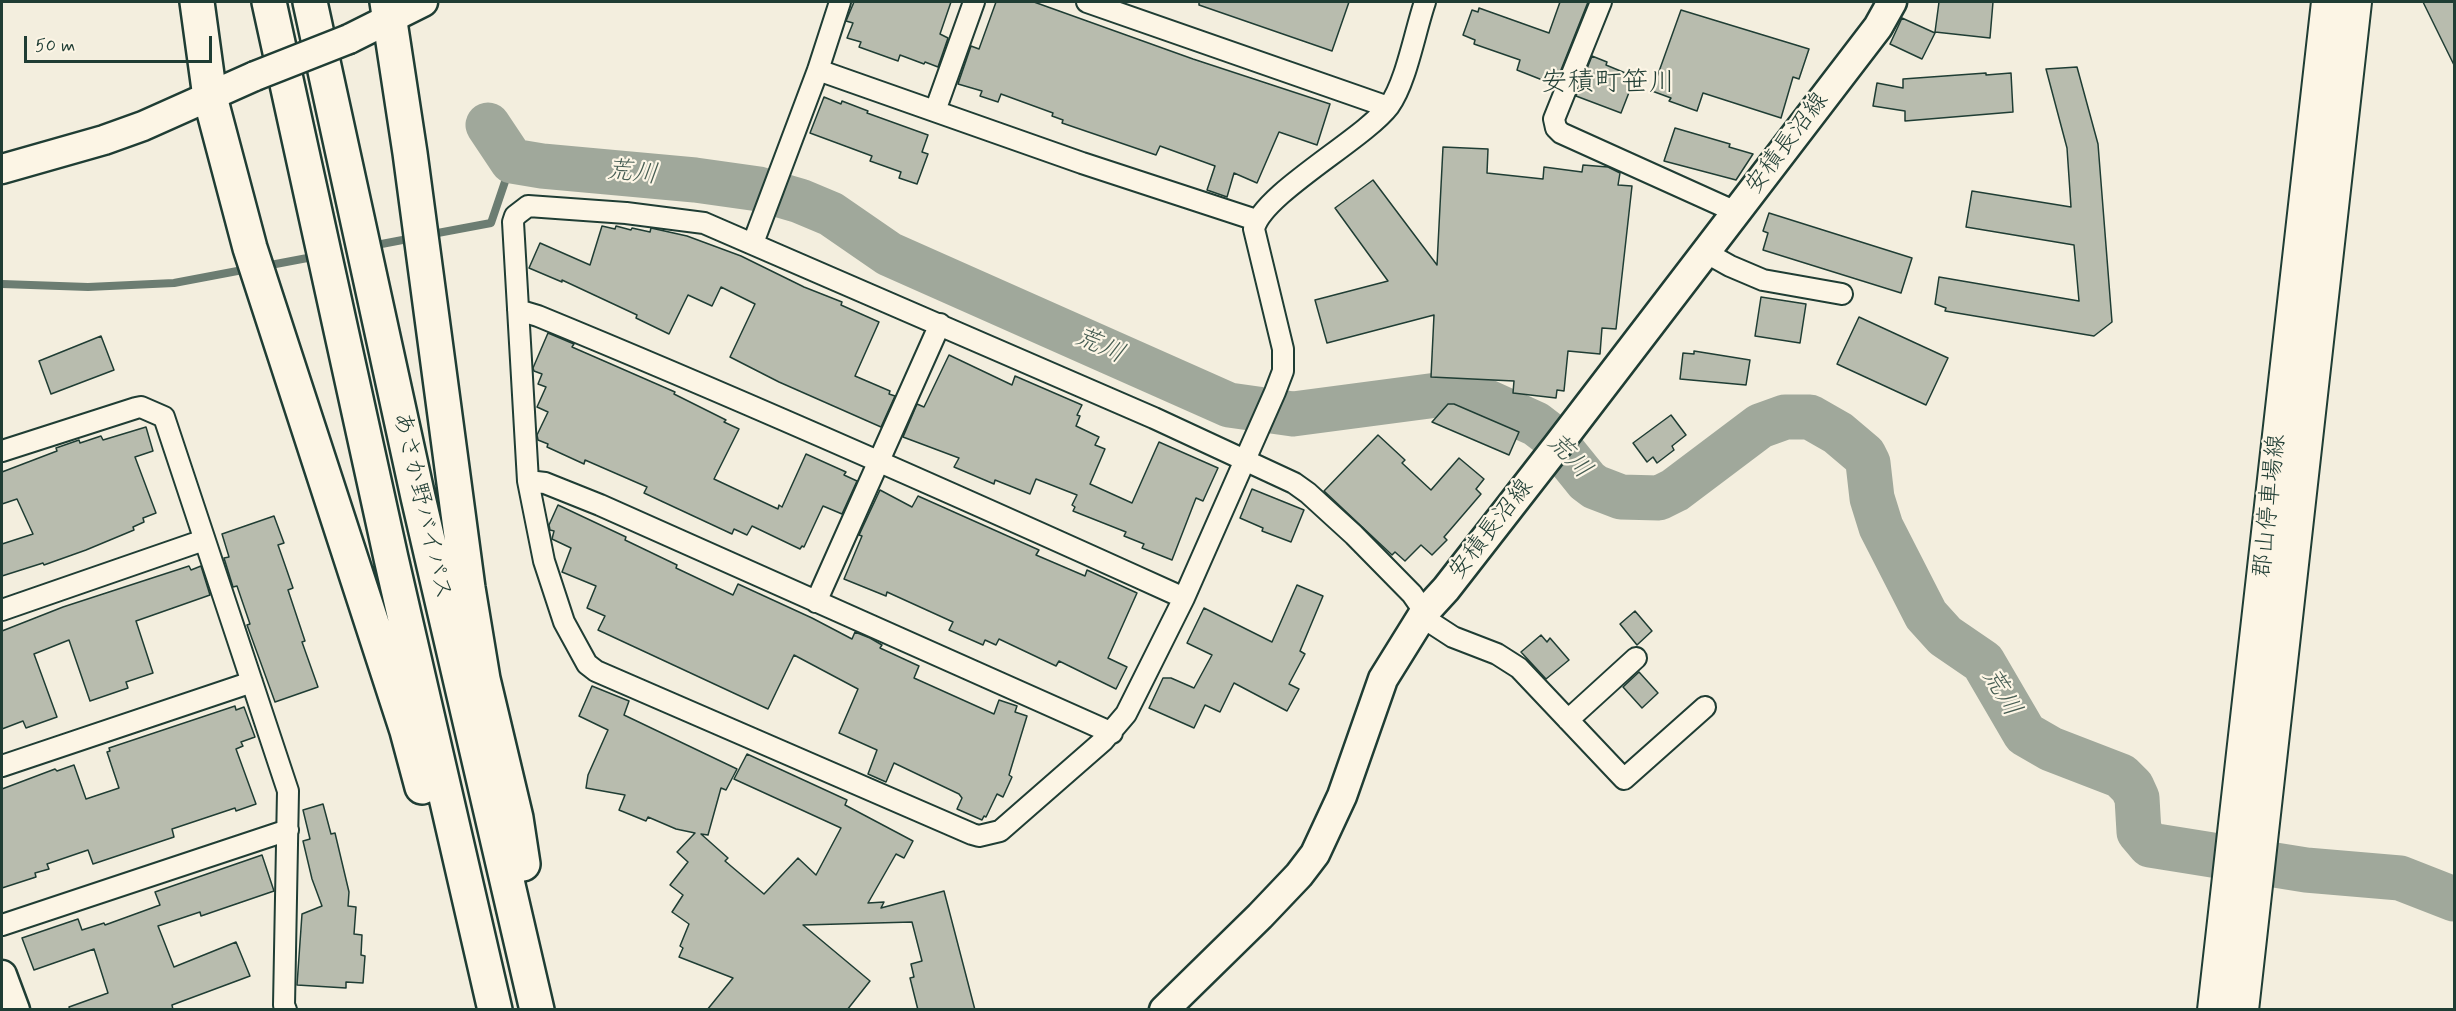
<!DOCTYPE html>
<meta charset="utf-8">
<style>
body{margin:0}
#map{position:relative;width:2456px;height:1011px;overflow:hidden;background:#f3eede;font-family:Mynerve,sans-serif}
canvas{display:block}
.frame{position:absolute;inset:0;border:3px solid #1f3d34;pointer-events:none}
.scale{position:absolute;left:24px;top:36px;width:188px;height:27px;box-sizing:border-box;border:3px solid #1f3d34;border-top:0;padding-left:8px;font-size:18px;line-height:21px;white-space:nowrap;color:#1f3d34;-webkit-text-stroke:4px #fcf5e5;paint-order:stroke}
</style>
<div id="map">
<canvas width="2456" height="1011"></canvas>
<div class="frame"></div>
<div class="scale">50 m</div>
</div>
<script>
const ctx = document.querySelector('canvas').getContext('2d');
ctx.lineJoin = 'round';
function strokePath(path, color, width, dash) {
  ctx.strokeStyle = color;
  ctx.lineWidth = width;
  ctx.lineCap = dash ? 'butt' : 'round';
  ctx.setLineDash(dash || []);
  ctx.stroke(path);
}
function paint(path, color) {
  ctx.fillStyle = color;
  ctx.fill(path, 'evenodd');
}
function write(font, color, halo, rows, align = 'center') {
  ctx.font = font + ' Mynerve,"Klee One",sans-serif';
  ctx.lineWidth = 4.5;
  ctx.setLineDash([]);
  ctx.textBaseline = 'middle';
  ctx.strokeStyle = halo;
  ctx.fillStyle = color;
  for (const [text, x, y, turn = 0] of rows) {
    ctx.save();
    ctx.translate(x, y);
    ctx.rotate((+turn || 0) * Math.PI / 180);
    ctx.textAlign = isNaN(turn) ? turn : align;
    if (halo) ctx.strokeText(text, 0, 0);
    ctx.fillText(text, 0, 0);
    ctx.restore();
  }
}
strokePath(new Path2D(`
 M427 235 491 223 512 161
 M371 246 413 238
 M265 266 318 256
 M2 284 88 287 174 283 248 269`), '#6c7d72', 8);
strokePath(new Path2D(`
 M488 125 512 161 542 166 695 180 759 189 800 201 831 214 889 254 1229 405 1293 414 1437 395 1470 394 1536 424 1549 434 1587 481 1595 487 1621 497 1659 498 1675 490 1760 426 1785 417H1810L1838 433 1864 455 1868 463 1872 498 1881 527 1926 615 1945 636 1983 662 2025 734 2051 749 2121 776 2132 787 2137 798 2139 832 2150 845 2306 870 2400 878 2454 899`), '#a0a89b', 45);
const building = new Path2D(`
 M854 2H951L940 34 948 38 938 67 925 62 924 64 900 55 898 61 859 47 861 42 847 38 853 23 846 21Z
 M996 2H1034L1193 59 1330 104 1317 145 1279 132 1257 183 1234 173 1227 197 1207 190 1215 166 1160 146 1156 155 1062 123 1063 120 1052 116 1053 113 1001 94 998 102 980 96 982 91 958 84 971 46 979 49Z
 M1199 2H1349L1332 51 1199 5Z
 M1560 2H1588L1555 85 1517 70 1520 60 1474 44 1475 40 1463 35 1472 10 1478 12 1479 8 1549 33Z
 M1939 2H1993L1990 38 1935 32Z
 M2423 2H2454V65Z
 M1681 10 1809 49 1799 79 1793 77 1781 118 1703 93 1697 111 1669 101 1671 98 1652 91Z
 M1902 18 1935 33 1922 59 1890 44Z
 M1592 56 1607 62 1606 65 1635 77 1621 113 1576 96Z
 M2077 67 2098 144 2112 322 2094 336 1945 311 1946 308 1935 304 1939 277 2079 301 2074 245 1966 227 1972 191 2071 207 2067 148 2046 69Z
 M1986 73V75L2011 73 2013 112 1905 121V111L1873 106 1877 83 1903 88V79Z
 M824 97 841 104 842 101 868 111 867 113 928 135 922 152 928 154 917 184 899 178 901 172 870 161 872 156 810 133Z
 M1675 128 1730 144 1729 147 1753 154 1736 180 1664 161Z
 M1443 147 1488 149 1487 173 1543 179 1544 167 1582 172 1583 165 1608 167 1620 173 1618 185 1632 186 1616 329 1602 328 1600 354 1568 351 1564 391 1557 390 1556 398 1513 393 1514 381 1431 377 1434 315 1327 343 1315 300 1388 281 1335 208 1373 180 1437 265Z
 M1769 213 1912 258 1901 293 1763 250 1768 233 1763 231Z
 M602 226 615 229 616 226 631 230 632 228 650 232 651 228 687 236 741 256 804 287 842 302 841 305 879 322 855 376 890 391 889 394 895 396 881 427 779 382 730 357 755 304 721 287 712 306 688 295 669 334 636 318 637 315 562 280V282L529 268 540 243 590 265Z
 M1761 297 1806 304 1800 343 1755 336Z
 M1859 317 1948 358 1926 405 1837 364Z
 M548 333 574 344 572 347 675 392 674 394 726 420 724 422 739 429 714 479 778 509 779 505 782 507 806 454 846 472 844 475 857 481 842 514 823 506 804 547 802 546 800 549 752 526 747 535 734 529 732 534 644 493 647 487 585 460 584 464 547 447 548 444 538 440 537 435 548 412 537 407 546 387 538 384 542 374 534 371 533 368Z
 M101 336 114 370 51 394 39 361Z
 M1694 351 1750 360 1746 385 1680 379 1683 353 1694 354Z
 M949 355 1012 385 1015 376 1082 405 1077 415 1080 416 1076 426 1099 437 1095 445 1105 449 1090 484 1132 503 1159 442 1218 468 1203 501 1196 498 1172 560 1142 548 1144 544 1124 536 1126 532 1073 511 1075 507 1072 505 1077 495 1036 479 1030 494 995 480 994 484 954 467 959 458 903 437 917 404 924 407Z
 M1448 404H1454L1519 432 1509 455 1432 422Z
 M1671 415 1686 435 1672 446 1674 450 1657 463 1653 457 1647 462 1633 443Z
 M146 427 153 451 135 457 156 513 143 518 144 522 133 527 134 530 86 550 44 565 43 563 2 576V544L33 534 17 499 2 504V472L57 451 56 448 79 440 80 443 101 436 103 440Z
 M1378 435 1405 460 1402 463 1431 490 1459 458 1484 479 1476 489 1481 494 1444 537 1447 540 1432 555 1421 545 1405 561 1395 552 1392 555 1324 491Z
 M1252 489 1304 510 1291 542 1262 531 1263 528 1240 518Z
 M880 490 912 507 918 496 1039 550 1036 555 1085 576 1087 570 1137 593 1108 658 1127 667 1116 689 1059 661 1056 666 999 639 996 645 985 640 983 645 949 630 953 622 887 592 886 596 844 579 862 536 859 535Z
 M558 505 626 537 625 540 677 565 676 568 733 595 738 584 812 618 852 639 855 632 870 638 882 645 880 648 919 666 914 678 994 714 999 700 1017 706 1015 712 1027 716 1009 775 1012 777 1003 797 997 794 986 817 984 816 982 820 957 809 962 798 959 794 894 763 886 782 868 774 877 750 839 733 858 689 794 655 768 709 598 630 605 616 587 608 596 586 562 572 571 548 552 539 554 531 550 530 549 525Z
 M274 516 284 543 278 545 293 588 288 590 305 641 302 642 318 687 275 702 247 625 250 624 237 586 233 587 224 558 229 557 222 534Z
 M189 566 191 570 201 566 210 595 136 621 153 673 126 682 128 688 90 701 69 640 34 654 57 717 26 728 23 721 2 729V631L63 607Z
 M1297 585 1323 596 1300 651 1305 654 1289 684 1299 689 1287 711 1234 683 1220 712 1205 705 1194 728 1149 708 1163 678H1171L1194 688 1212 655 1187 643 1204 608 1272 642Z
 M1635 611 1652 631 1637 645 1620 624Z
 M1541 635 1547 642 1550 638 1569 660 1546 679 1521 652Z
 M1639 672 1658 693 1642 708 1623 687Z
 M592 686 629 701 624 715 737 769 726 790 721 788 708 835 701 834 728 858 725 861 764 894 798 858 816 875 841 828 734 779 747 754 847 800 845 805 913 841 904 858 896 854 868 903 884 902 881 908 944 891 975 1010H918L910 978 914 977 911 964 922 961 912 922 803 925 870 981 847 1010H707L733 978 679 957 683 948 680 946 689 924 672 912 683 895 670 885 688 862 677 852 695 833 676 829 648 817 646 821 619 810 625 795 586 788 588 775 608 730 579 716Z
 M235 706 236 710 244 707 255 737 241 742 243 746 236 749 256 804 236 811 235 808 172 829 174 837 93 864 88 850 47 864 49 869 35 873 36 877 2 888V789L55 769 57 771 74 765 86 799 119 788 107 752 110 751 109 748Z
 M323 804 331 834 335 833 349 892 348 906 356 907 354 934 362 935 361 955 365 956 363 983 346 982V988L297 985 302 914 322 906 312 879 303 841 310 839 303 810Z
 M262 855 274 891 201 916 200 912 158 926 174 967 236 942 250 976 172 1005 173 1010H70L69 1007 108 993 94 949 34 970 22 938 78 919 82 930 104 923 105 925 160 905 155 892Z`);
paint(building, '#b8bcae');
strokePath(building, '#1f3d34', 1.5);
const street = new Path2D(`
 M1087 2 1388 107
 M1425 2C1415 31 1406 83 1389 106 1364 139 1262 194 1254 229L1283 349V371L1275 392 1184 598 1126 714 1103 741 1000 831 979 836 972 834 596 671 587 664 564 622 544 561 528 481 513 222 515 216 528 206 626 213 704 223 1154 418 1294 483 1308 493 1354 535 1412 594 1433 624 1453 637 1497 654 1519 668 1624 779 1705 707
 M1601 2 1554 119 1556 128 1561 133 1736 212
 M818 70 1082 163 1256 220
 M935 111 974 2
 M753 243 818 70 840 2
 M1705 252 1730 266 1763 280 1842 294
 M518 310 538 316C755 405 970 501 1184 598
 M2 451 136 408 141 407 164 417 288 791 284 1005 286 1010
 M528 481 545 483 600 505 1112 733
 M816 602 940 324
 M2 610 204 540
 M1568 720 1636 658
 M2 766 252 682
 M2 925 288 830`);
const secondary = new Path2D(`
 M349 39 423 2
 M2 169 104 140 143 126 255 76
 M2 975 15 1010
 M1164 1010 1260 916 1299 875 1315 854 1342 796 1383 679 1424 613 1446 589 1558 445 1878 27 1892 2`);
const primary = new Path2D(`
 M2214 1010 2328 2
 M2242 1010 2355 2`);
const highway = new Path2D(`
 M197 2 210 97 250 248 407 731 422 787
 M269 2 391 558 495 1010
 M310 2 418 497 537 1010
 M387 2 410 153 468 588 483 679 516 818 523 864`);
strokePath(street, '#1f3d34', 24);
strokePath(secondary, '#1f3d34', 33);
strokePath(primary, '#1f3d34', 36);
strokePath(highway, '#1f3d34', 38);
strokePath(street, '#fcf5e5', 20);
strokePath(secondary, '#fcf5e5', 28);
strokePath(primary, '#fcf5e5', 32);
strokePath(highway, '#fcf5e5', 33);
const secondaryBridge = new Path2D(`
 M255 76 349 39`);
strokePath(secondaryBridge, '#1f3d34', 33, []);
strokePath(secondaryBridge, '#fcf5e5', 28);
write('24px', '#1f3d34', '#fcf5e5', [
 ["安積長沼線",1788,144,-53],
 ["あさか野バイパス",421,506,77],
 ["郡山停車場線",2271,506,-84],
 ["安積長沼線",1492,530,-52]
]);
write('italic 26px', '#465d53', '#fcf5e5', [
 ["荒川",632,174,6],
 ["荒川",1099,347,24],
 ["荒川",1568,457,46],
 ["荒川",2000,693,59]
]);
write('27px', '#1f3d34', '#fcf5e5', [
 ["安積町笹川",1608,84]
]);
</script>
